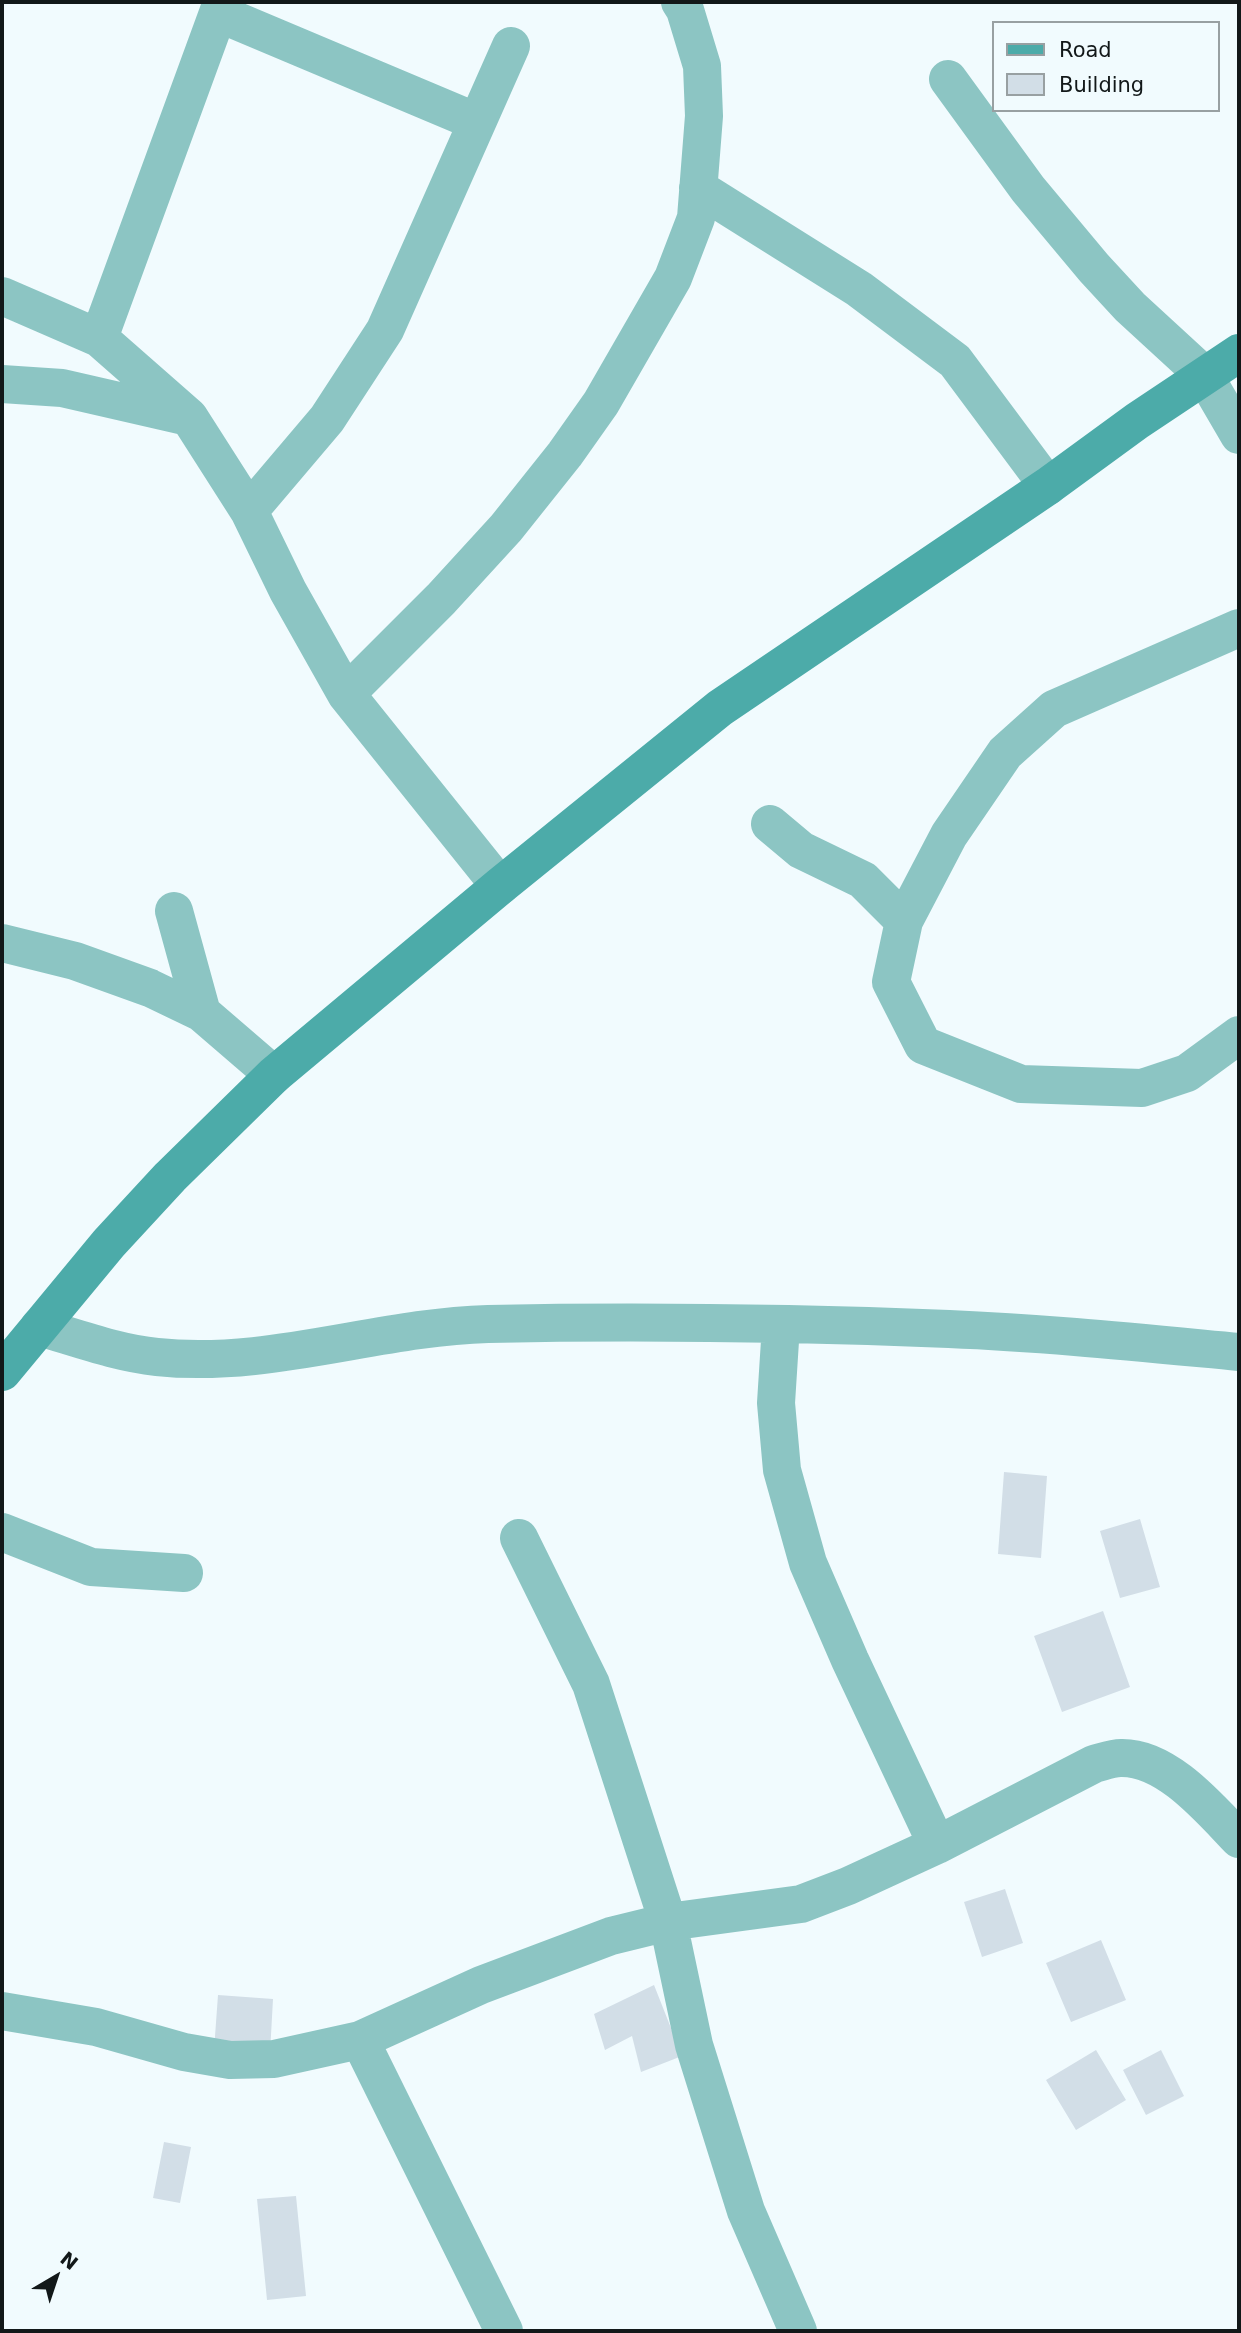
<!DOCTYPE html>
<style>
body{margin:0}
#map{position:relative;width:1241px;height:2333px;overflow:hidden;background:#f1fbfe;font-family:"DejaVu Sans",sans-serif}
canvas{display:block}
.frame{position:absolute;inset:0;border:4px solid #121819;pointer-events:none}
.legend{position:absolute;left:992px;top:21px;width:228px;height:91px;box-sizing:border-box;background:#f1fbfe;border:2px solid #98a0a2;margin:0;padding:9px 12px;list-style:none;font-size:21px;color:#121819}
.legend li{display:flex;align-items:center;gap:14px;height:35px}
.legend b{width:35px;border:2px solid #98a0a2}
.north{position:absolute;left:21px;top:2242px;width:70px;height:70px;-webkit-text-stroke:5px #f1fbfe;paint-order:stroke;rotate:39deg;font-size:19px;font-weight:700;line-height:28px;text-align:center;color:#121819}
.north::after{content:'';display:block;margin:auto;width:24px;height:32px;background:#121819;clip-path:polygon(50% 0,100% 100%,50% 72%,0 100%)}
</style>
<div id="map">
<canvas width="1241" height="2333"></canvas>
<div class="frame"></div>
<ul class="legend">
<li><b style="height:9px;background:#4caba9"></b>Road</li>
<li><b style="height:19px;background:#d2dee7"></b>Building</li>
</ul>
<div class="north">N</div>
</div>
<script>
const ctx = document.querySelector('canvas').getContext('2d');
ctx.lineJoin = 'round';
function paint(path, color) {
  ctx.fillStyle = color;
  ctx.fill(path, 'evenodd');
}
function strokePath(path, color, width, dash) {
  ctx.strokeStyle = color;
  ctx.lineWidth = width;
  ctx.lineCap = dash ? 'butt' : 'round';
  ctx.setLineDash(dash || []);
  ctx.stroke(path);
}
paint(new Path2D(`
 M1004 1472 1047 1476 1041 1558 998 1554Z
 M1140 1519 1160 1587 1120 1598 1100 1531Z
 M1103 1611 1130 1687 1062 1712 1034 1636Z
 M1005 1889 1023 1943 982 1957 964 1902Z
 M1101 1940 1126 2000 1071 2022 1046 1963Z
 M654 1985 682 2056 641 2072 632 2036 605 2050 594 2014Z
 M218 1995 273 1999 270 2053 214 2050Z
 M1096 2050 1126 2100 1076 2130 1046 2080Z
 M1161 2050 1184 2096 1146 2115 1123 2070Z
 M164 2142 191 2147 180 2203 153 2198Z
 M296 2196 306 2296 267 2300 257 2199Z`), '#d2dee7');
strokePath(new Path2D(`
 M218 13 477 122
 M948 79 1028 189 1094 268 1130 307 1204 375 1239 435
 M698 188 859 289 955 361 1048 486
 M2 296 99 338 189 417 249 511 288 591 346 694 500 886
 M99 338 222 2
 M2 384 62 388 184 416
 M249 511 327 419 385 330 511 46
 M346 694 441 599 506 528 565 454 601 403 673 278 696 218 704 116 702 66 685 10 680 2
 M770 824 801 850 863 880 904 921 891 982 923 1045 1021 1084 1142 1088 1187 1073 1239 1035
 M174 911 202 1013
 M904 921 949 835 1005 753 1054 709 1239 628
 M2 943 75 961 150 988 202 1013 274 1075
 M781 1325 776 1403 782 1470 808 1563 850 1660 937 1845
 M39 1327C77 1338 117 1353 157 1357 269 1369 377 1327 488 1324 641 1321 796 1323 949 1329 1046 1333 1143 1343 1239 1352
 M2 1532 91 1567 184 1573
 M519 1538 591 1684 668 1922 694 2045 746 2211 798 2331
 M2 2011 96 2027 184 2052 230 2060 274 2059 360 2040 481 1985 611 1936 668 1922 801 1904 848 1886 937 1845 1094 1764C1102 1762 1112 1758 1121 1758 1167 1757 1210 1809 1239 1839
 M360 2040 504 2331`), '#8cc5c3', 38);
strokePath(new Path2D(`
 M2 1372 109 1243 170 1177 274 1075 500 886 720 708 1048 486 1137 421 1239 353`), '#4caba9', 38);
</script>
